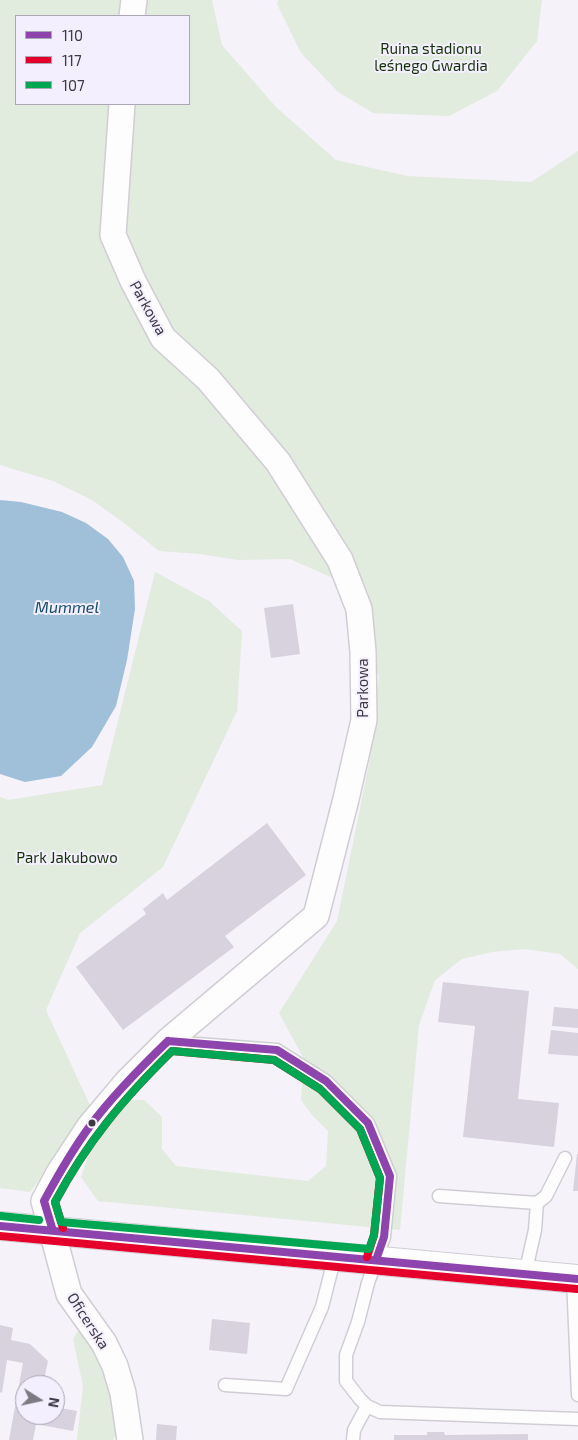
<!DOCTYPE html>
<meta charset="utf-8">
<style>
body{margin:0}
#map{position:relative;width:578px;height:1440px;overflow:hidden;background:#f5f2fa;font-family:"Exo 2",sans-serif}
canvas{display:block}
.legend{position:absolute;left:15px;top:15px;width:175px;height:90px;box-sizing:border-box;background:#f4effe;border:1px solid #aba7b4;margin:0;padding:6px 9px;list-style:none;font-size:15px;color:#3e3a44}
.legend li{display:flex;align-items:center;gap:10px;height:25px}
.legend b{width:25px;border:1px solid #aba7b4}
.north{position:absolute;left:15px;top:1375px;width:50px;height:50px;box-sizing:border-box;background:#f4effe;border:1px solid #aba7b4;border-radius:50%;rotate:100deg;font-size:14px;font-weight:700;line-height:20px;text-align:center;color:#3e3a44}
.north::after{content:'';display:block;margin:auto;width:18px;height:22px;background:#7e7a84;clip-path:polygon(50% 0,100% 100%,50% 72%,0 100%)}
</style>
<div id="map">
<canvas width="578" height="1440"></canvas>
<ul class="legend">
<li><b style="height:6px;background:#8e44ad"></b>110</li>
<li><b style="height:6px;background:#e4002b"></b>117</li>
<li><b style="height:6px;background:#00a651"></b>107</li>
</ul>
<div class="north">N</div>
</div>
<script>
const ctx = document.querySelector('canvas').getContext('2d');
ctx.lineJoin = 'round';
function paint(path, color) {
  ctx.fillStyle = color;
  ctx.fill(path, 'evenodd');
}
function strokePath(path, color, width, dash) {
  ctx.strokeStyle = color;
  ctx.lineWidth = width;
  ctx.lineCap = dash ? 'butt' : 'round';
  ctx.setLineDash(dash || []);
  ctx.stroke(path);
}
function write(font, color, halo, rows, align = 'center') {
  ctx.font = font + ' "Exo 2",sans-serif';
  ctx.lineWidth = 4;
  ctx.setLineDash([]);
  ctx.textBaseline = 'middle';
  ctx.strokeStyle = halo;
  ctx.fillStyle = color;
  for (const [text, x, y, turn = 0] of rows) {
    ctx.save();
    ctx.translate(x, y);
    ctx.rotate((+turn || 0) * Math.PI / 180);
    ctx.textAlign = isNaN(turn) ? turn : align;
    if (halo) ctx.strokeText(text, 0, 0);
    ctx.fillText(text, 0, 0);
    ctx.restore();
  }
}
paint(new Path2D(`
 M0 0H212L222 45 276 107 336 160 407 176 531 182 578 151V969L560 954 525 949 492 952 462 959 435 980 419 1025 400 1230 98 1201 81 1177 100 1121 118 1100H144L162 1117V1149L176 1166 308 1181 326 1166 328 1131 312 1115 301 1100 304 1059 279 1013 337 921 369 764 379 676 335 579 290 559 238 560 200 554 159 551 124 523 92 500 53 481 0 465ZM16 16H189V104H16Z
 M278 0H542L537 41 497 91 449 116 373 113 338 92 301 53 277 4Z
 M155 572 209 601 242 631 237 711 163 867 80 933 46 1010 93 1112 30 1192 0 1188V797L8 800 102 785Z
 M77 1332H84C90 1343 97 1354 103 1365 111 1381 123 1425 113 1440H77L83 1386 73 1339Z`), '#e1ebde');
paint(new Path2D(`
 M0 500 21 502 62 512 86 523 108 539 123 557 134 581 135 609 127 660 116 706 92 747 61 776 25 782 0 774Z`), '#a0bfd9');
paint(new Path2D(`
 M293 604 300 654 271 658 264 608Z
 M267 823 306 875 225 936 234 947 123 1030 76 967 146 914 143 909 163 893 167 900Z
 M443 982 529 991 518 1099 559 1103 554 1147 463 1137 475 1026 438 1022Z
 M554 1007 578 1009V1028L552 1026Z
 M551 1030 578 1033V1056L548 1054Z
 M577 1154H578V1191H573Z
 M212 1319 250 1323 247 1354 209 1350Z
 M0 1325 13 1328 11 1340 30 1344 48 1361 43 1385H25V1415H55V1407L77 1411 73 1431 36 1424 33 1440H9L23 1363 7 1360 2 1393 0 1392Z
 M157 1424 177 1426 176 1440H156Z
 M427 1432H444L445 1435 528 1434V1440H394V1435H427Z`), '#d7d2de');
const lane = new Path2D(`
 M170 1042 277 1050 326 1081 368 1123 390 1176 384 1237 368 1283 358 1322 346 1355V1381L360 1399 367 1406 380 1412 578 1419
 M439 1196 537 1203 546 1196 565 1158
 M525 1274 535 1230 537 1203
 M573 1278 578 1395
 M225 1385 286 1389 322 1307 335 1256
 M353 1440 354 1430 367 1406`);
const street = new Path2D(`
 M132 16 134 0
 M122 104 113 235 133 281 163 338 208 379 278 462 340 560 359 609 363 652 364 720 346 799 316 916 168 1041 127 1082 90 1126 59 1173 44 1201 69 1294 104 1343 115 1366 123 1393 130 1440`);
const primary = new Path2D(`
 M0 1226 578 1279`);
strokePath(lane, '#d1cdd5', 15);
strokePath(street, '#d1cdd5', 28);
strokePath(primary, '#d1cdd5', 30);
strokePath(lane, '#fefdfe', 12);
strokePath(street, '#fefdfe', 25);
strokePath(primary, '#fefdfe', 28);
strokePath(new Path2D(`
 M168 1041 277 1050 326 1081 368 1123 390 1176 384 1237 376 1260
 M0 1226 578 1279
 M53 1231 44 1201C58 1175 73 1149 90 1126 113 1095 140 1068 168 1041`), '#8e44ad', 8);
strokePath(new Path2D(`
 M63 1228 55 1202C87 1142 123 1099 172 1051L274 1060 320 1089 360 1129 380 1178 374 1235 367 1257
 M0 1236 577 1289`), '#e4002b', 8);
strokePath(new Path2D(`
 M172 1051 274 1060 320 1089 360 1129 380 1178 374 1235 369 1249 61 1222 55 1202C87 1142 123 1099 172 1051Z
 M1 1216 39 1220`), '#00a651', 8);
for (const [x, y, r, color] of [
 [92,1123,4.5,"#3e3a44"]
]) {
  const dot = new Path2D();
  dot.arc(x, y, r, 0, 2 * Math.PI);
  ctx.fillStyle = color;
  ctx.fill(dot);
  strokePath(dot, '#f4effe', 2);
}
write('15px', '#133204', '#f4effe', [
 ["Ruina stadionu",431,49],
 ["leśnego Gwardia",431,66],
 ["Park Jakubowo",67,858]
]);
write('15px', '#3e3a44', '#f4effe', [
 ["Parkowa",148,308,61],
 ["Parkowa",363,688,-90],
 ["Oficerska",88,1321,57]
]);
write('italic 16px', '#154b6d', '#f4effe', [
 ["Mummel",67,608]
]);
</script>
